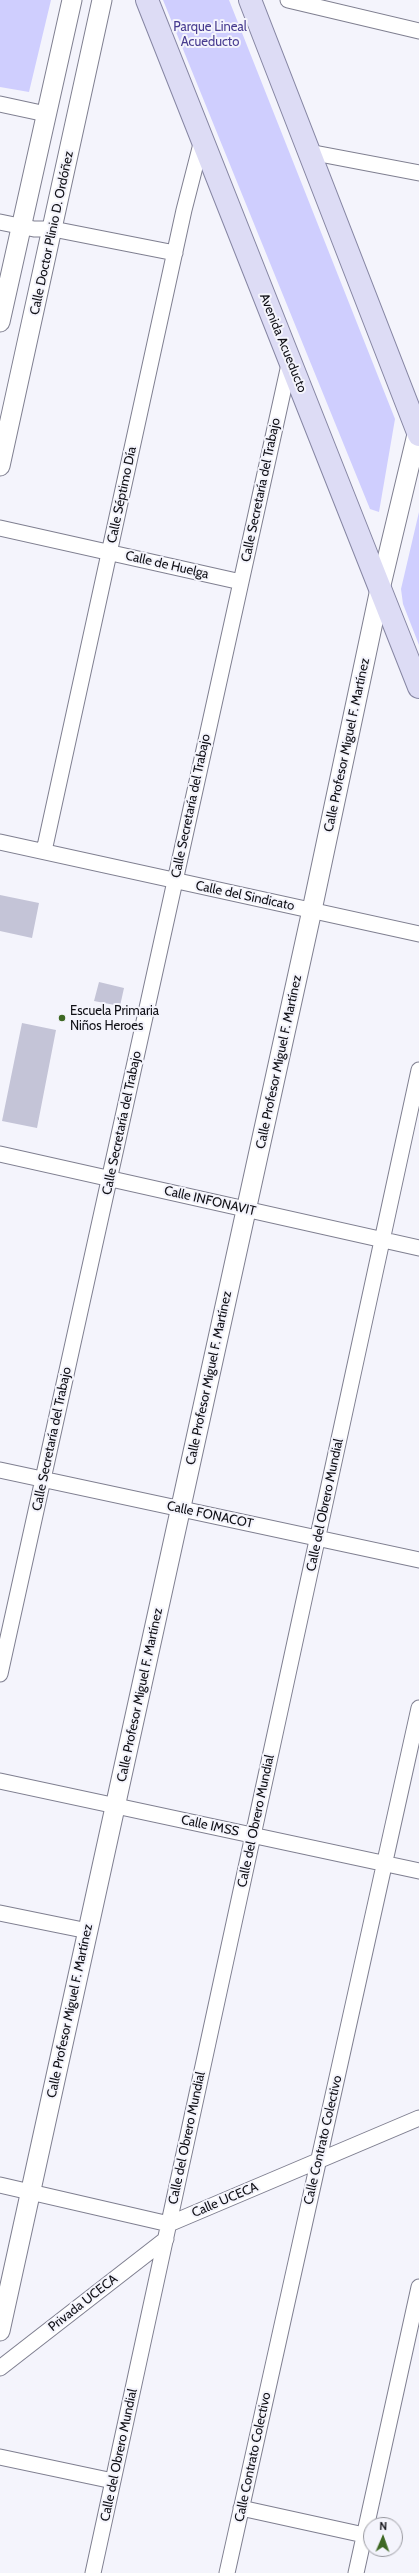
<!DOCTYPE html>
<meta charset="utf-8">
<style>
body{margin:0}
#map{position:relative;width:419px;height:2573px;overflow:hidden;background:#f4f4fc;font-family:Cabin,sans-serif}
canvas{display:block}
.north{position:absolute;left:363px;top:2517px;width:40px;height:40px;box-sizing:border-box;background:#f4f4fc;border:1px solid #9999a0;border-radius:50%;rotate:2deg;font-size:11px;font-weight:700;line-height:16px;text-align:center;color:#101016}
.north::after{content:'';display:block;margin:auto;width:14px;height:18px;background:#3e6824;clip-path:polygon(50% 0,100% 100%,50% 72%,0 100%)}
</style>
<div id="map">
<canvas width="419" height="2573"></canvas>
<div class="north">N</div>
</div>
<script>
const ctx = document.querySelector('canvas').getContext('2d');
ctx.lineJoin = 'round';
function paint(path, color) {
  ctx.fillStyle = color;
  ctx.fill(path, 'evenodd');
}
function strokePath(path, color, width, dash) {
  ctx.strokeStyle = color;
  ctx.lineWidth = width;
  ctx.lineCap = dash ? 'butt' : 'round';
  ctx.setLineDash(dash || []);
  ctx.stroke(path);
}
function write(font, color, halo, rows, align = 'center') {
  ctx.font = font + ' Cabin,sans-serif';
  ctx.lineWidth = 4;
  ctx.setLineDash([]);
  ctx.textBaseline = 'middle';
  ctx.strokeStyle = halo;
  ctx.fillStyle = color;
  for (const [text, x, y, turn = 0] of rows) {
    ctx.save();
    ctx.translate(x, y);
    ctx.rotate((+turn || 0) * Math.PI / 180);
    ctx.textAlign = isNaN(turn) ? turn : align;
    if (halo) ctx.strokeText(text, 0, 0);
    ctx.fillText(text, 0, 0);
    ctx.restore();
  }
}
paint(new Path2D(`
 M0 0H51L29 92 0 87Z
 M163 0H229L395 419 379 512 370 509Z
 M419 512V645L403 604 401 589Z`), '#cfcefe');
paint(new Path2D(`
 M0 895 39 903 32 938 0 931Z
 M99 982 124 988 120 1006 94 1001Z
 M22 1023 56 1030 37 1128 2 1121Z`), '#c4c4d7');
const minor = new Path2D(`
 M288 0 419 31
 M0 104 46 114
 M309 152 419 173
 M0 222 34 229H53L175 253
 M0 528 241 582
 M0 842 419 934
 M44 851 184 210 202 140
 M0 1154 419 1248
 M0 1470 419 1560
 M0 1674 290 360
 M0 1781 419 1871
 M0 1913 88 1931
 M0 2185 169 2224 419 2118
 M0 2368 166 2239
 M0 2457 113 2481
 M241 2508 364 2535
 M93 2573 419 1070
 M227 2573 419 1708
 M356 2573 419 2287`);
const tertiary = new Path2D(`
 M0 322 72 0
 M0 466 102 0
 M0 2331 312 910 380 589 419 426`);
const primary = new Path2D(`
 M147 0 419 687
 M250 0 419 435`);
strokePath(minor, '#7f7f90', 17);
strokePath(tertiary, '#7f7f90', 21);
strokePath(primary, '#8686a3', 24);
strokePath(minor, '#fff', 15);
strokePath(tertiary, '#fff', 19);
strokePath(primary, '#dddcf5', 22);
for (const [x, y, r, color] of [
 [62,1018,4,"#3e6824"]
]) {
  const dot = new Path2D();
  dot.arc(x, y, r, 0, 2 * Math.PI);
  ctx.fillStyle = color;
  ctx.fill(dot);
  strokePath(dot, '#f4f4fc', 1.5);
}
write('13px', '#483c90', '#f4f4fc', [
 ["Parque Lineal",210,27],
 ["Acueducto",210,42]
]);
write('13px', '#101016', '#f4f4fc', [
 ["Calle Doctor Plinio D. Ordóñez",52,233,-78],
 ["Avenida Acueducto",283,343,68],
 ["Calle Secretaría del Trabajo",261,490,-78],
 ["Calle Séptimo Día",122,495,-78],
 ["Calle de Huelga",167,565,13],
 ["Calle Profesor Miguel F. Martínez",347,745,-78],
 ["Calle Secretaría del Trabajo",191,806,-78],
 ["Calle del Sindicato",245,896,12],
 ["Calle Profesor Miguel F. Martínez",279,1062,-78],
 ["Calle Secretaría del Trabajo",122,1123,-78],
 ["Calle INFONAVIT",210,1201,13],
 ["Calle Profesor Miguel F. Martínez",209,1378,-78],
 ["Calle Secretaría del Trabajo",52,1439,-78],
 ["Calle del Obrero Mundial",325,1505,-78],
 ["Calle FONACOT",210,1515,12],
 ["Calle Profesor Miguel F. Martínez",140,1695,-78],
 ["Calle del Obrero Mundial",256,1821,-78],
 ["Calle IMSS",210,1826,12],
 ["Calle Profesor Miguel F. Martínez",70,2011,-78],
 ["Calle del Obrero Mundial",187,2138,-78],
 ["Calle Contrato Colectivo",323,2140,-77],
 ["Calle UCECA",225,2200,-23],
 ["Privada UCECA",83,2303,-38],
 ["Calle del Obrero Mundial",119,2455,-78],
 ["Calle Contrato Colectivo",253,2457,-78]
]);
write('13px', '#101016', '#f4f4fc', [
 ["Escuela Primaria",70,1011],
 ["Niños Heroes",70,1026]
], 'left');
</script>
